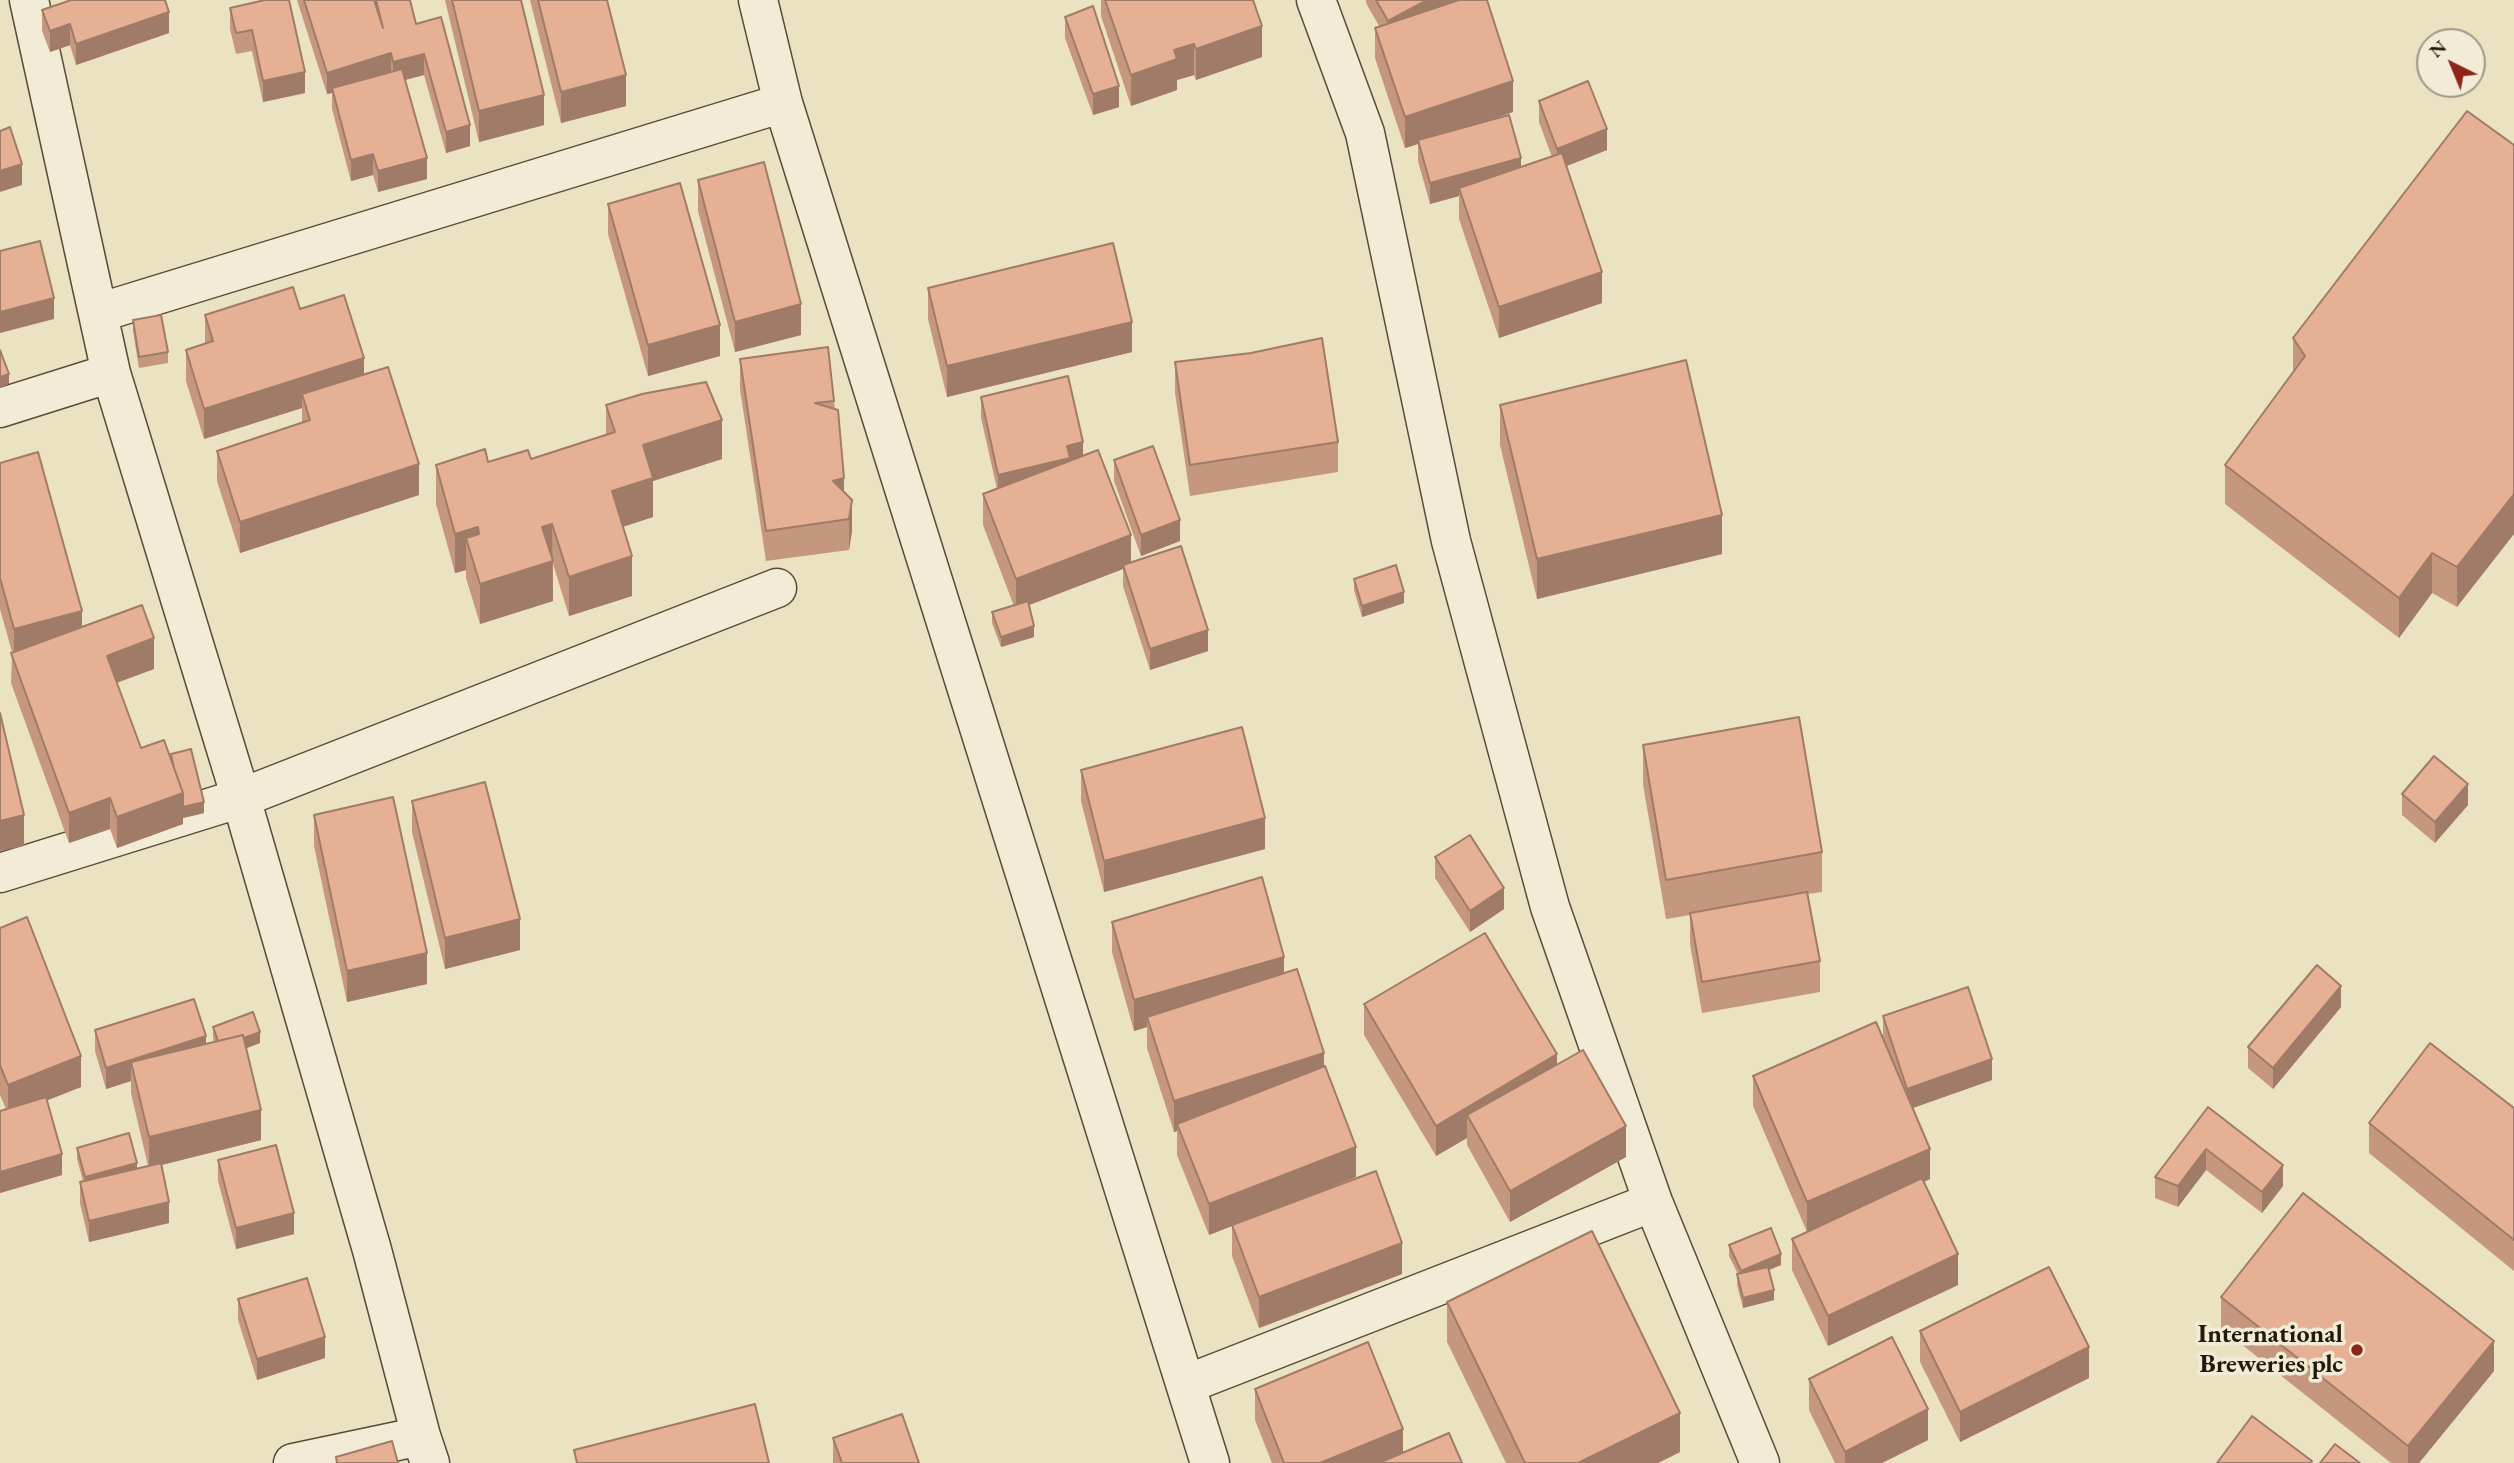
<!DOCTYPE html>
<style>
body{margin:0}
#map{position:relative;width:2514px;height:1463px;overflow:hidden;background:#ebe2c1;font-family:"EB Garamond",serif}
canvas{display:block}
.north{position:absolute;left:2416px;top:28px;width:70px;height:70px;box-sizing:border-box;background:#f2ecd7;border:2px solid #a09886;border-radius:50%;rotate:317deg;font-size:19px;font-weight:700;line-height:28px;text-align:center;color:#241a0c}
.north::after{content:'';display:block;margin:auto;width:24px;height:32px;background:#8f2418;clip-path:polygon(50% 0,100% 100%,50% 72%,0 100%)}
</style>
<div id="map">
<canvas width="2514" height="1463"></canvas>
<div class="north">N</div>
</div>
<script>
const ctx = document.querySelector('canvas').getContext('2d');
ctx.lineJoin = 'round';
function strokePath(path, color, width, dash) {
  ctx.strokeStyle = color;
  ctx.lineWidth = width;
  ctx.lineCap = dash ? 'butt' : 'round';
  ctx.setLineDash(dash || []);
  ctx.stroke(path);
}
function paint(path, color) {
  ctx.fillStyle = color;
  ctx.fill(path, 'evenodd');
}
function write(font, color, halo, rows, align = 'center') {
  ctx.font = font + ' "EB Garamond",serif';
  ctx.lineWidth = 7;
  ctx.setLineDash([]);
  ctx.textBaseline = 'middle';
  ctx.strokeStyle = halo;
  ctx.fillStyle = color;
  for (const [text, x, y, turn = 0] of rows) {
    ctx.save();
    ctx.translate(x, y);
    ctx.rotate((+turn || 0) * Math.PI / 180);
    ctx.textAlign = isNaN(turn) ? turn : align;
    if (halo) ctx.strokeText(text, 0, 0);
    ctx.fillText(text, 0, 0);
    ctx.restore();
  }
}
const minor = new Path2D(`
 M29 0 111 373 241 798 372 1250 421 1436 430 1463
 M758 0 783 103 1210 1463
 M1316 0 1365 133 1451 541 1550 907 1653 1202 1760 1463
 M98 313 783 103
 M0 408 111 373
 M0 873 241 798 777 588
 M1187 1384 1653 1202
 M293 1463 421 1436`);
strokePath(minor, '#564c39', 41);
strokePath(minor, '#f2ecd7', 38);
paint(new Path2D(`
 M265 0 305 93 263 102 252 51 236 54 230 29V8Z
 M297 0H410L416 24 470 146 446 153 424 75 405 80 427 179 378 192 373 175 351 181 332 109V93L327 94Z
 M445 0H521L544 125 479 142Z
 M530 0H607L626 106 561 123Z
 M1101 0H1253L1262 57 1196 80 1194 75 1177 80V90L1131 106 1101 16Z
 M1366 0H1487L1513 112 1483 122 1521 167 1552 157 1539 122V101L1607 150 1566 166 1602 303 1499 338 1459 219V196L1430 204 1418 161V144L1405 148 1375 58V28L1379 26 1366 3Z
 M42 10 169 33 76 65 70 45 50 52 42 31Z
 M1065 17 1119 107 1093 115 1065 38Z
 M2467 111 2457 607 2432 593 2399 638 2225 504V465L2293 372V338Z
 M698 180 801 335 735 352 698 211Z
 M608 204 720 356 648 376 608 234Z
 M928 288 1132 352 947 397 928 319Z
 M300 309 364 375 419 495 240 553 217 481V451L302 423V408L204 439 186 381V350L205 344V315Z
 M133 320 168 352V363L139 368 133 331Z
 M740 359 834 401 844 493 852 531 849 550 766 561 740 389Z
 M1175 362 1338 442V472L1190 496 1175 393Z
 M981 397 1083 456 1131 562 1208 651 1150 670 1123 586V569L1029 605 1034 637 1001 647 992 623V612L1014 606 983 525V494L997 489 981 418Z
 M606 405 722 459 653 481V517L623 527 632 596 569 616 553 564V601L480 624 466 578V570L455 573 436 504V465L531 459 606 435Z
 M1500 405 1722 554 1537 599 1500 445Z
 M1114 460 1180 541 1141 556 1114 481Z
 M0 463 82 627 154 669 117 683 141 748 171 760V754L204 813 183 818V824L117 848 110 829 69 843 11 683 12 652 0 609Z
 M1354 579 1404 603 1362 617 1354 590Z
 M1643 745 1822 852V892L1808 894 1820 961V992L1702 1013 1690 944V915L1666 919 1643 784Z
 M1081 770 1265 849 1104 892 1081 801Z
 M2402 794 2468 805 2435 843 2402 815Z
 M412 801 520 950 445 969 412 832Z
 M314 815 427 984 347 1002 314 846Z
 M1435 857 1504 909 1470 932 1435 878Z
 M1112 922 1284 973 1324 1066 1356 1177 1290 1203 1402 1274 1259 1328 1232 1256V1226L1209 1235 1177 1155V1131L1174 1132 1147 1048V1027L1134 1031 1112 952Z
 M0 928 81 1087 47 1100 62 1175 0 1193V1111L6 1109 0 1095Z
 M1364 1004 1557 1065 1626 1157 1510 1222 1467 1145V1138L1436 1156 1364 1035Z
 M2341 1007 2273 1089 2248 1068V1047Z
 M1883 1016 1992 1080 1913 1108 1930 1179 1924 1182 1958 1285 1828 1346 1792 1270V1239L1807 1232 1753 1106V1076L1886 1045 1883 1037Z
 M213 1027 260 1043 246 1048 261 1140 162 1165 169 1223 89 1242 80 1203V1182L83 1181 77 1159V1148L137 1169 148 1166 131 1093V1081L106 1089 95 1051V1030L206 1044 214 1042 213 1038Z
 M2208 1107 2283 1186 2262 1213 2206 1170 2178 1207 2155 1198V1177Z
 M2514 1108V1271L2369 1153V1123Z
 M218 1160 294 1234 236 1249 218 1181Z
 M1729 1245 1781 1265 1769 1270 1774 1300 1743 1308 1737 1285 1738 1274 1729 1256Z
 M2221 1297 2494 1371 2419 1463H2391L2221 1328Z
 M238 1299 325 1358 257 1380 238 1320Z
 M1447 1302 1680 1452 1658 1463H1506L1447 1342Z
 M1920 1331 2089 1378 1960 1442 1920 1362Z
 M1809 1379 1928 1440 1882 1463H1835L1809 1410Z
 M1255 1389 1403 1453 1462 1463H1272L1255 1420Z
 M833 1438 919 1463H833Z`), '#c5977e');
paint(new Path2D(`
 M1427 0H1466L1388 42V21Z
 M169 12V33L76 65V44Z
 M70 24V45L50 52V31Z
 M1262 26V57L1196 80V49Z
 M1194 44V75L1177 80V90L1131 106V75L1174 50Z
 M391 53V74L332 88V93L327 94V73Z
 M424 54V75L393 83V62Z
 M305 72V93L263 102V81Z
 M626 75V106L561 123V92Z
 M1513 81V112L1419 143 1418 140V144L1405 148V117Z
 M1119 86V107L1093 115V94Z
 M544 95V125L479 142V111Z
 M470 125V146L446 153V132Z
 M1607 129V150L1557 170V149Z
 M373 154V175L351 181V160Z
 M427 158V179L378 192V171Z
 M1521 158V179L1459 188V196L1430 204V183Z
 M22 164V185L0 192V171Z
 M1602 272V303L1499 338V307Z
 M54 298V319L0 333V312Z
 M801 304V335L735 352V322Z
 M1132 322V352L947 397V366Z
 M720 325V356L648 376V345Z
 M364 358V388L302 394V408L204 439V409Z
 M9 374V384L0 388V377Z
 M722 420V459L653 481V517L612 530V491L643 445Z
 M1083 442V463L998 496V475L1067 446Z
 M419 464V495L240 553V522Z
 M844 478V508L833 481Z
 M2514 494V534L2457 607V567Z
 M852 500V531L849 550V519Z
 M1722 515V554L1537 599V559Z
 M1180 520V541L1141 556V535Z
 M552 524 553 601 480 624V584L542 527Z
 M478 527V566L466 538V570L455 573V534Z
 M1131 535V566L1123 565V569L1016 610V579Z
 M2432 553V593L2399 638V598Z
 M632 556V596L569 616V577Z
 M1404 592V603L1362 617V606Z
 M82 611V641L14 660V629Z
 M1034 626V637L1001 647V637Z
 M1208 630V651L1150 670V649Z
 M154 638V669L107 686V656Z
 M2468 784V805L2435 843V822Z
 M183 793 204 802V813L183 818V824L117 848V817Z
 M110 798V829L69 843V813Z
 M24 815V846L0 851V821Z
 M1265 818V849L1104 892V861Z
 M1504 888V909L1470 932V911Z
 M520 919V950L445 969V938Z
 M427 953V984L347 1002V971Z
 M1284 957V987L1147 1017V1027L1134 1031V1000Z
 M2341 986V1007L2273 1089V1068Z
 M260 1032V1043L221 1058V1047Z
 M206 1036V1057L131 1062V1081L106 1089V1068Z
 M1324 1053V1084L1177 1124V1131L1174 1132V1101Z
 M1557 1054V1085L1467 1115V1138L1436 1156V1126Z
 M81 1056V1087L8 1116V1085Z
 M1992 1059V1080L1907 1110V1089Z
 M261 1110V1140L149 1168V1137Z
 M1626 1126V1157L1510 1222V1191Z
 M1356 1147V1177L1209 1235V1204Z
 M1930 1149V1179L1807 1232V1202Z
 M2206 1149V1170L2178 1207V1186Z
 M62 1154V1175L0 1193V1172Z
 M137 1163V1173L85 1187V1177Z
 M2283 1165V1186L2262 1213V1192Z
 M169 1202V1223L89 1242V1221Z
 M294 1213V1234L236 1249V1228Z
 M1402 1243V1274L1259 1328V1297Z
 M1781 1254V1265L1741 1281V1271Z
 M1958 1254V1285L1828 1346V1316Z
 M1774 1290V1300L1743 1308V1298Z
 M325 1337V1358L257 1380V1359Z
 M2494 1341V1371L2419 1463H2408V1446Z
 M2089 1347V1378L1960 1442V1412Z
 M1928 1409V1440L1882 1463H1845V1452Z
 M1680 1413V1452L1658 1463H1578Z
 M1403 1429V1460L1396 1463H1320Z`), '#a07b67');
const building = new Path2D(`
 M71 0H165L169 12 76 44 70 24 50 31 42 10Z
 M265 0H289L305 72 263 81 252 30 236 33 230 8Z
 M304 0H374L383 28 376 0H410L416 24 441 17 470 125 446 132 424 54 393 62 391 53 327 73Z
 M452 0H521L544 95 479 111Z
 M538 0H607L626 75 561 92Z
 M1105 0H1253L1262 26 1196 49 1194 44 1174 50 1177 59 1131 75Z
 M1376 0H1427L1388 21Z
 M1459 0H1487L1513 81 1405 117 1375 28Z
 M1093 6 1119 86 1093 94 1065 17Z
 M402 69 427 158 378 171 373 154 351 160 332 88Z
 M1588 81 1607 129 1557 149 1539 101Z
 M2467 111 2514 145V494L2457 567 2432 553 2399 598 2225 465 2305 356 2293 338Z
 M1509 115 1521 158 1430 183 1418 140Z
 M10 127 22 164 0 171V131Z
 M1562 153 1602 272 1499 307 1459 188Z
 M764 162 801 304 735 322 698 180Z
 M680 183 720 325 648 345 608 204Z
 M40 241 54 298 0 312V251Z
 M1113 243 1132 322 947 366 928 288Z
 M293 287 300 309 344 295 364 358 204 409 186 350 213 341 205 315Z
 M161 315 168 352 139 357 133 320Z
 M1322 338 1338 442 1190 465 1175 362 1251 353Z
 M828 347 834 401 815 403 838 410 844 478 833 481 852 500 849 519 766 531 740 359Z
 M0 350 9 374 0 377Z
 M1686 360 1722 515 1537 559 1500 405Z
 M388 367 419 464 240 522 217 451 310 420 302 394Z
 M1068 376 1083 442 1067 446 1070 458 998 475 981 397Z
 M706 382 722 420 643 445 653 478 612 491 632 556 569 577 552 524 542 527 553 561 480 584 466 538 479 534 478 527 455 534 436 465 485 449 488 462 528 450 531 459 615 432 606 405 642 394Z
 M1153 446 1180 520 1141 535 1114 460Z
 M1098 450 1131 535 1016 579 983 494Z
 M38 452 82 611 14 629 0 578V463Z
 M1181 546 1208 630 1150 649 1123 565Z
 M1396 565 1404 592 1362 606 1354 579Z
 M1028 601 1034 626 1001 637 992 612Z
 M142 605 154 638 107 656 141 748 164 740 183 793 117 817 110 798 69 813 11 653Z
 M0 713 24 815 0 821Z
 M1799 717 1822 852 1666 880 1643 745Z
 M1242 727 1265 818 1104 861 1081 770Z
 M191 749 204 802 183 807V793L174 768 171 754Z
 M2434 756 2468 784 2435 822 2402 794Z
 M485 782 520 919 445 938 412 801Z
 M393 797 427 953 347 971 314 815Z
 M1470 835 1504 888 1470 911 1435 857Z
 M1262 877 1284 957 1134 1000 1112 922Z
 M1807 892 1820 961 1702 982 1690 913Z
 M27 917 81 1056 8 1085 0 1065V928Z
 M1485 933 1557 1054 1436 1126 1364 1004Z
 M2317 965 2341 986 2273 1068 2248 1047Z
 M1297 969 1324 1053 1174 1101 1147 1017Z
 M1968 987 1992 1059 1907 1089 1883 1016Z
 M194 999 206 1036 106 1068 95 1030Z
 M253 1012 260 1032 244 1038 243 1035 218 1041 213 1027Z
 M1876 1022 1930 1149 1807 1202 1753 1076Z
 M243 1035 261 1110 149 1137 131 1062Z
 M2430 1043 2514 1108V1240L2369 1123Z
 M1583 1050 1626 1126 1510 1191 1467 1115Z
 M1325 1066 1356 1147 1209 1204 1177 1124Z
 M46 1097 62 1154 0 1172V1111Z
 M2208 1107 2283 1165 2262 1192 2206 1149 2178 1186 2155 1177Z
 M129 1133 137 1163 85 1177 77 1148Z
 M276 1145 294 1213 236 1228 218 1160Z
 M161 1163 169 1202 89 1221 80 1182Z
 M1376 1171 1402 1243 1259 1297 1232 1225Z
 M1922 1178 1958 1254 1828 1316 1792 1239Z
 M2303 1193 2494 1341 2408 1446 2221 1297Z
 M1771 1228 1781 1254 1741 1271 1729 1245Z
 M1592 1231 1680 1413 1578 1463H1525L1447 1302Z
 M1768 1267 1774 1290 1743 1298 1737 1274Z
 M2049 1267 2089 1347 1960 1412 1920 1331Z
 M307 1278 325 1337 257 1359 238 1299Z
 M1892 1337 1928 1409 1845 1452 1809 1379Z
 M1368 1342 1403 1429 1320 1463H1284L1255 1389Z
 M755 1404 769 1463H577L574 1450Z
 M902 1414 919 1463H842L833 1438Z
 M2252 1416 2312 1461 2311 1463H2217Z
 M1449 1433 1462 1463H1379Z
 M392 1441 398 1463H337L336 1457Z
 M2335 1444 2360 1463H2320Z`);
paint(building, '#e5b093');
strokePath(building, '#a07b67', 2);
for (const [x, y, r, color] of [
 [2357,1350,7,"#8f2418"]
]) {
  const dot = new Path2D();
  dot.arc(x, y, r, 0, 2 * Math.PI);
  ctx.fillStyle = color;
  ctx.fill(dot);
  strokePath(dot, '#f2ecd7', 2.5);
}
write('bold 26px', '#241a0c', '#f2ecd7', [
 ["International",2343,1335],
 ["Breweries plc",2343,1365]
], 'right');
</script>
